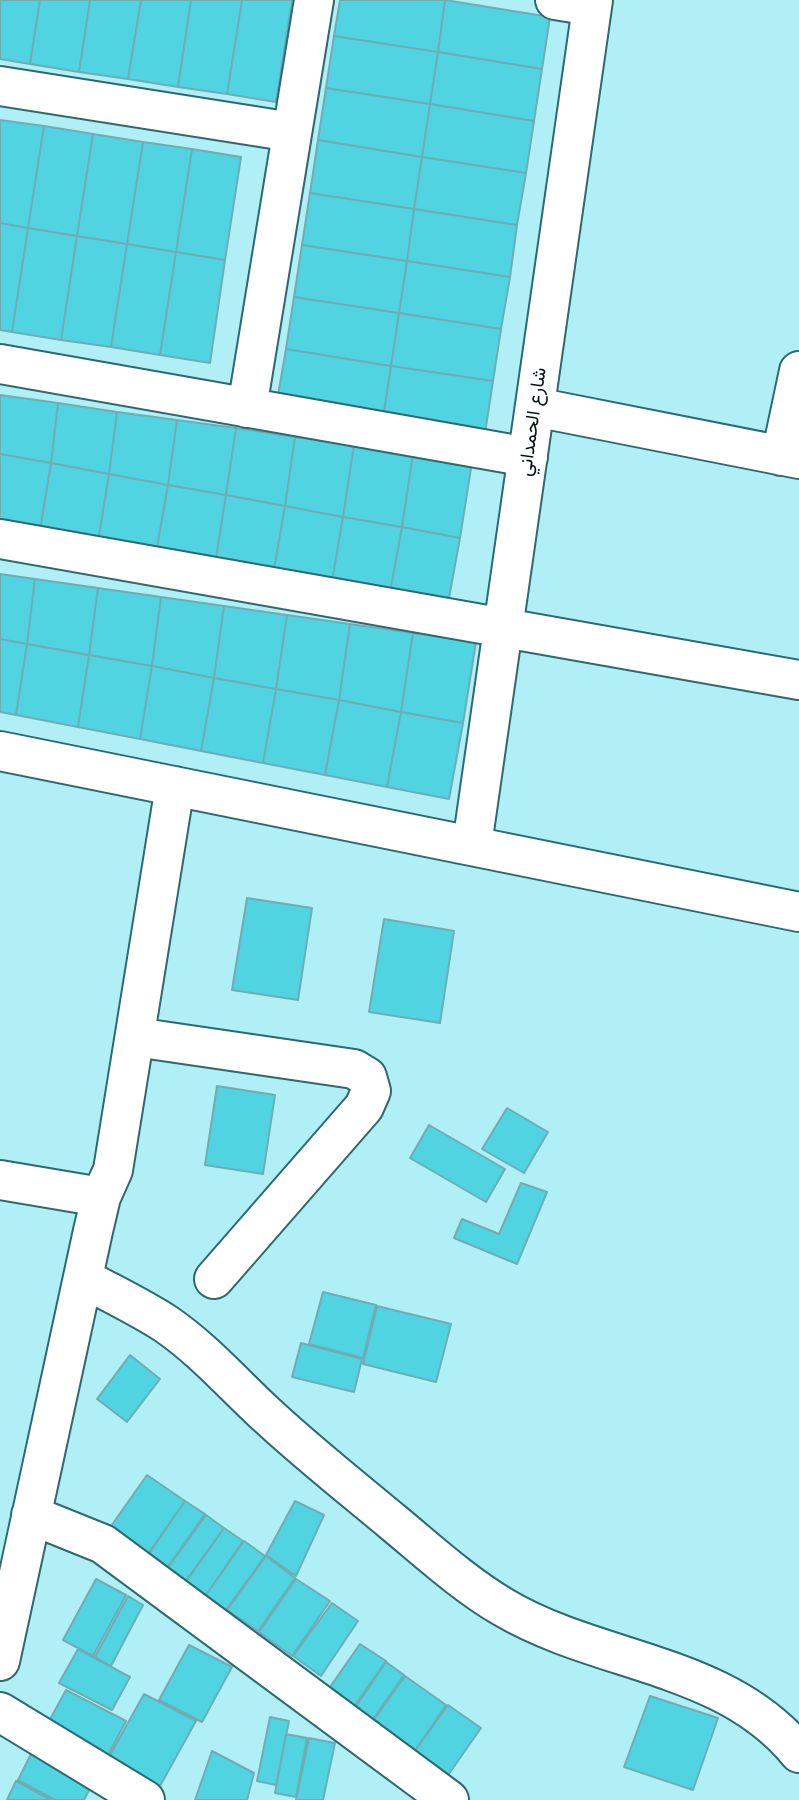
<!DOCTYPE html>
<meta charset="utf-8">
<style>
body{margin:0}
canvas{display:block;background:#b1eff6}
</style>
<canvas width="799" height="1800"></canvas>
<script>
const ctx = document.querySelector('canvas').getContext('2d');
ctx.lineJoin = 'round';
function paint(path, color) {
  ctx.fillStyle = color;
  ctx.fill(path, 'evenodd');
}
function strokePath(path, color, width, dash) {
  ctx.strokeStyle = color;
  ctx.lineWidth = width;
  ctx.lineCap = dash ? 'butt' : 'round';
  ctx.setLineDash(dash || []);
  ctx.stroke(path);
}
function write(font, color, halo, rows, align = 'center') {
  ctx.font = font + ' Arial,Vazirmatn,sans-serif';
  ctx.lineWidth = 5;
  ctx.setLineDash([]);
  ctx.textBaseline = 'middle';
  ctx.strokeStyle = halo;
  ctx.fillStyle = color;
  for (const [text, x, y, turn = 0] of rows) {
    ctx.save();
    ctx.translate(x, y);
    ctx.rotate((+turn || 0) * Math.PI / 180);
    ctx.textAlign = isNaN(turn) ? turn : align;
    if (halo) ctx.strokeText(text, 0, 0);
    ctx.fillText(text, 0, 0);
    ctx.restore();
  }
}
const building = new Path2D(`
 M0 0H40L30 64 0 59Z
 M40 0H90L79 72 30 64Z
 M90 0H141L128 79 79 72Z
 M141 0H191L178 87 128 79Z
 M191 0H242L227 94 178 87Z
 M242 0H292L276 102 227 94Z
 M340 0H445L438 52 334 36Z
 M445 0 550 17 542 69 438 52Z
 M334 36 438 52 430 104 326 88Z
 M438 52 542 69 534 121 430 104Z
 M326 88 430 104 422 157 318 140Z
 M430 104 534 121 526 173 422 157Z
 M0 120 44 126 28 228 0 223Z
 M44 126 93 134 77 236 28 228Z
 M93 134 143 142 127 244 77 236Z
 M318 140 422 157 414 209 310 193Z
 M143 142 192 149 176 252 127 244Z
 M192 149 241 157 225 260 176 252Z
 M422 157 526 173 517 225 414 209Z
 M310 193 414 209 407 261 302 245Z
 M414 209 517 225 510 277 407 261Z
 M0 223 28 228 12 332 0 330Z
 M28 228 77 236 61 340 12 332Z
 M77 236 127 244 111 347 61 340Z
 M127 244 176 252 160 355 111 347Z
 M302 245 407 261 399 313 294 297Z
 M176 252 225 260 210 363 160 355Z
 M407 261 510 277 501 329 399 313Z
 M294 297 399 313 391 366 286 349Z
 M399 313 501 329 493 381 391 366Z
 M286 349 391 366 383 418 277 401Z
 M391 366 493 381 485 433 383 418Z
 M0 395 58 403 51 463 0 454Z
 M58 403 117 412 109 474 51 463Z
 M117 412 177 420 168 485 109 474Z
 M177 420 236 428 226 495 168 485Z
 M236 428 295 437 285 506 226 495Z
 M295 437 354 445 343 517 285 506Z
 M354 445 413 454 402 527 343 517Z
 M0 454 51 463 40 530 0 522Z
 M413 454 472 462 460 538 402 527Z
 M51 463 109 474 98 542 40 530Z
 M109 474 168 485 156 553 98 542Z
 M168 485 226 495 215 564 156 553Z
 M226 495 285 506 273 575 215 564Z
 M285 506 343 517 331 587 273 575Z
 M343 517 402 527 389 598 331 587Z
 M402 527 460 538 447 609 389 598Z
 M0 574 35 579 27 644 0 639Z
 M35 579 98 588 89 655 27 644Z
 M98 588 161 597 152 666 89 655Z
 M161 597 224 606 214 678 152 666Z
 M224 606 287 615 276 689 214 678Z
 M287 615 350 624 339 700 276 689Z
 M350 624 413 633 401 712 339 700Z
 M413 633 476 642 463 723 401 712Z
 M0 639 27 644 16 715 0 712Z
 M27 644 89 655 78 727 16 715Z
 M89 655 152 666 140 739 78 727Z
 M152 666 214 678 201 751 140 739Z
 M214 678 276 689 263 763 201 751Z
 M276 689 339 700 325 775 263 763Z
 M339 700 401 712 387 787 325 775Z
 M401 712 463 723 449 799 387 787Z
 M247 898 312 908 298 1000 232 990Z
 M384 919 454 931 440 1023 369 1012Z
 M217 1086 275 1095 263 1174 205 1165Z
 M507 1108 548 1132 524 1173 482 1149Z
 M429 1125 505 1169 486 1202 410 1158Z
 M521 1183 547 1192 517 1264 454 1238 462 1219 499 1234Z
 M323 1292 376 1305 363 1358 309 1344Z
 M377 1306 451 1324 436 1382 363 1364Z
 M301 1343 362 1359 354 1392 292 1377Z
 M130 1355 160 1379 127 1422 97 1399Z
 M147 1475 185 1501 147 1555 109 1529Z
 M185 1501 205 1514 167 1568 148 1555Z
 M295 1501 324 1515 296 1576 266 1555Z
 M206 1515 224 1528 185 1582 167 1569Z
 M224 1528 243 1541 206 1595 186 1582Z
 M244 1541 265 1556 226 1610 206 1595Z
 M266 1556 295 1578 258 1631 227 1610Z
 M96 1579 126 1595 93 1656 63 1640Z
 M296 1579 330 1601 292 1656 259 1632Z
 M128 1596 143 1605 111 1666 95 1657Z
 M332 1603 358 1621 321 1676 293 1656Z
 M360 1644 386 1661 351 1711 325 1694Z
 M189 1645 232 1667 202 1722 159 1700Z
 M78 1649 130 1677 112 1710 59 1683Z
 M386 1662 404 1675 369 1725 352 1712Z
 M405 1676 446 1705 412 1755 370 1725Z
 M66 1690 126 1721 107 1757 47 1725Z
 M144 1694 196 1721 160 1786 109 1757Z
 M650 1696 718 1718 693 1790 624 1767Z
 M448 1705 481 1728 446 1778 412 1755Z
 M270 1717 289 1721 276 1785 257 1781Z
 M286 1734 307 1738 296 1797 275 1793Z
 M309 1738 335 1743 323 1800H296Z
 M36 1744 96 1777 84 1800H55L18 1780Z
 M212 1751 254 1773 247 1800H195Z
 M16 1781 51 1800H7Z`);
paint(building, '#50d4e2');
strokePath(building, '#70acb3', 2);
const minor = new Path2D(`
 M555 0 592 6
 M0 86 292 132
 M0 364 528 457
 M535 407 799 459
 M247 408 314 0
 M781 456 799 371
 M0 539 799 680
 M0 751 799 912
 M472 845 593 0
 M135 1037 354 1069 367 1077 371 1091 364 1107 214 1279
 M0 1180 101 1197
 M83 1278C110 1293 140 1307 166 1324 204 1350 235 1386 269 1417 309 1454 352 1488 394 1523 429 1552 464 1584 503 1607 599 1664 725 1662 799 1753
 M31 1515 103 1544 449 1800
 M0 1661 93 1231 101 1197 113 1170 175 786
 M0 1712 145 1800`);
strokePath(minor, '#2d6a70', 42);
strokePath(minor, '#fff', 38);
write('19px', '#001114', '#fff', [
 ["شارع الحمداني",533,422,-82]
]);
</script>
